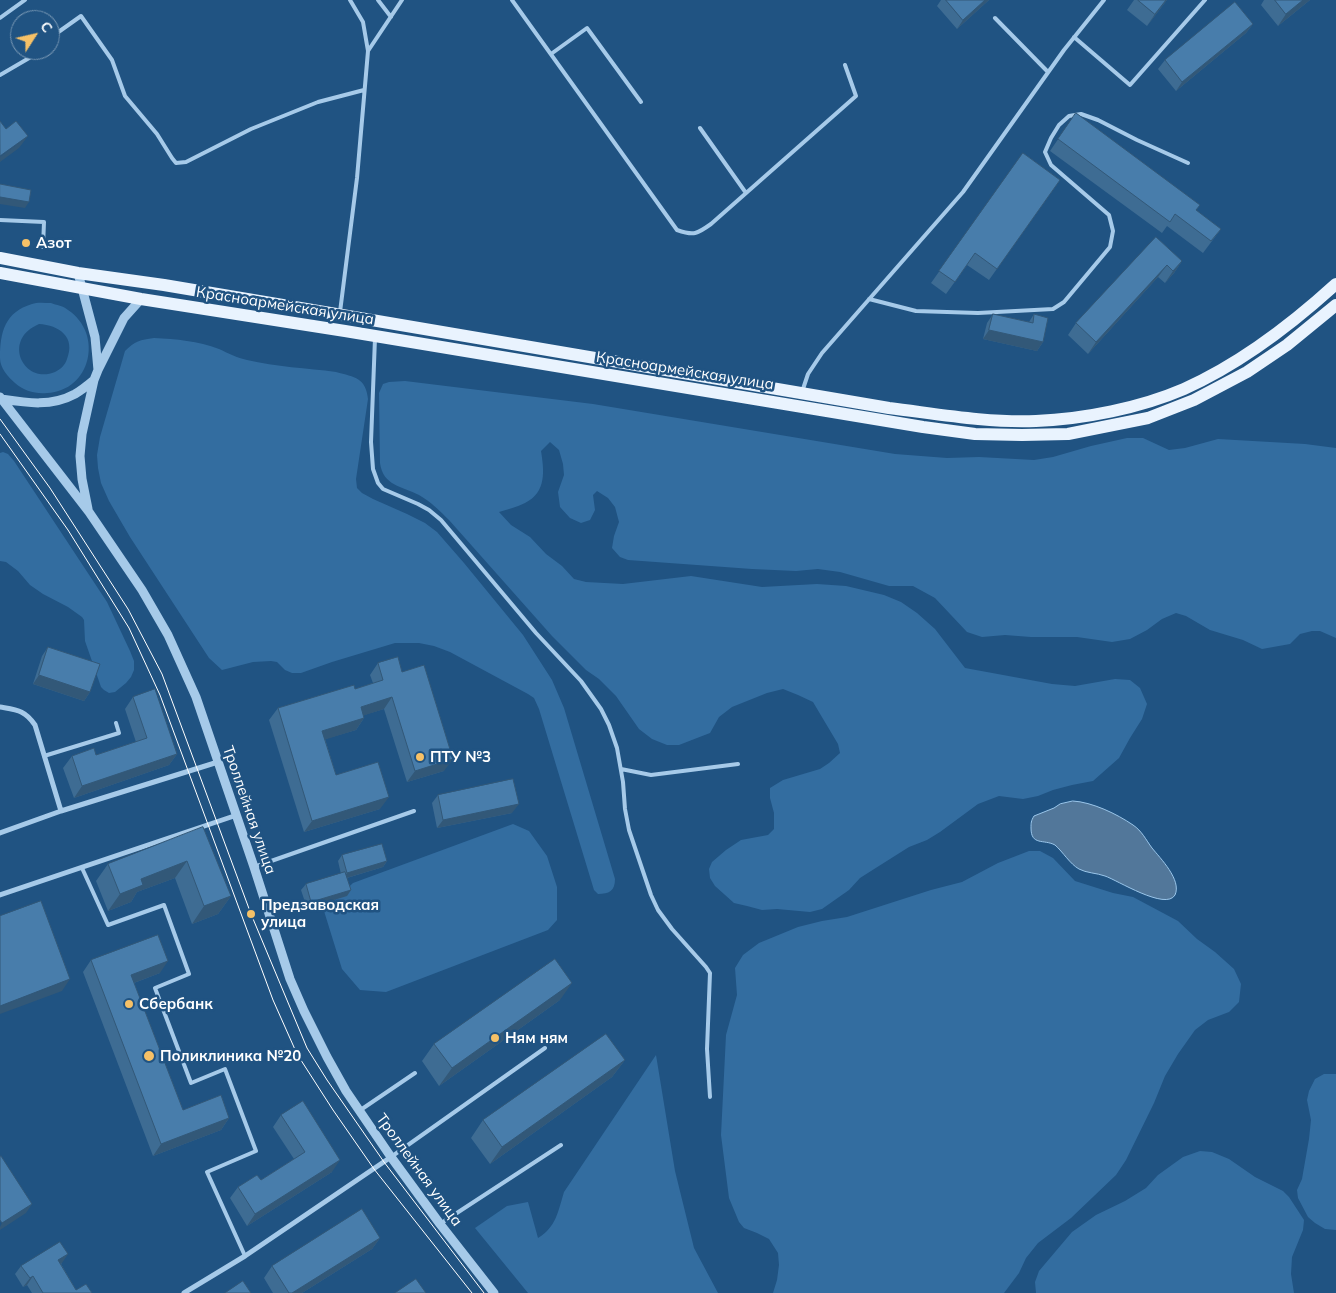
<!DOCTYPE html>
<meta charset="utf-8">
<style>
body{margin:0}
#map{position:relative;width:1336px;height:1293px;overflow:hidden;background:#205382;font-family:Mulish,sans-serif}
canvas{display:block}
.north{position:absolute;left:10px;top:10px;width:50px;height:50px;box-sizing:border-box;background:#205382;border:1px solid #7998b4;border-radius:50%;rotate:55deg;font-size:14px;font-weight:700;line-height:20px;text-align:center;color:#fff}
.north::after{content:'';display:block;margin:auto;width:18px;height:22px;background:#f6c167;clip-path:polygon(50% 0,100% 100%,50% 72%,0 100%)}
</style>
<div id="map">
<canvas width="1336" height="1293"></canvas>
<div class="north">С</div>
</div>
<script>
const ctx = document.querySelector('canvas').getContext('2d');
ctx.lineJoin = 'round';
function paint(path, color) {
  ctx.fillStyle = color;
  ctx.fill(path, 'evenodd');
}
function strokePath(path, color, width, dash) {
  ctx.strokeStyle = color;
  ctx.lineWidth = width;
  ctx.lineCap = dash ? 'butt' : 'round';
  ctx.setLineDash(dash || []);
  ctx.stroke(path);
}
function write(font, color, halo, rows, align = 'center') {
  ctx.font = font + ' Mulish,sans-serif';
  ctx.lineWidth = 5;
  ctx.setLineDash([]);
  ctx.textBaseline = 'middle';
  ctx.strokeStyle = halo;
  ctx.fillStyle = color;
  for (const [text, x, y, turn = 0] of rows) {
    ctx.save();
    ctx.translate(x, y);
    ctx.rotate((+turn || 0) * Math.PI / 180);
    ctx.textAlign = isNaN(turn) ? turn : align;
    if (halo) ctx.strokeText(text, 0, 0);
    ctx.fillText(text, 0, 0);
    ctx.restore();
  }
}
paint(new Path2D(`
 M51 303C56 305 64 306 68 310 104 334 91 391 47 393 35 394 24 391 15 383 8 377 0 368 0 358 0 332 5 312 32 304 37 302 45 303 51 303ZM39 324C59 325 76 337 67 359 65 365 61 369 55 372 24 385 1 340 39 324Z
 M154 338C176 339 198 341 219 349 228 353 237 358 247 360 276 367 307 368 336 372 355 377 366 378 368 399L356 479 357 488 362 493 373 499 407 514 425 523 437 532 464 563 523 635 552 680 564 708 615 879C615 891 609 894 598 894L594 890 539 709 534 698 528 694 450 652 434 646 419 643H395L332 662 301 673H292L285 670 277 662 271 661 253 662 222 670 209 658 130 537 109 501 101 483 98 468 97 455 100 437 125 351C135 341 140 340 154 338Z
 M405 381 593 404 895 454 947 458 979 457 1034 460 1053 457 1091 446 1127 438H1143L1169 450 1185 448 1218 439 1305 444 1336 448V638L1320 631H1312L1300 634 1290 644 1262 649 1243 640 1210 630 1186 616 1176 613 1162 619 1147 630 1130 639 1112 642 1077 637H1031L1005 635 982 637 967 632 935 598 913 586H889L840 572 818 569 796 571 752 569 628 560 620 557 612 548 614 536 619 522 615 507 608 498 597 491 593 495 595 510 590 520 581 523 570 518 560 507 558 492 564 475 563 464 559 450 550 442 541 451C544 470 547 492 525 503 517 507 508 509 499 512L511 525 530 537 546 554 562 566 574 579 586 582 623 584 691 576 762 587 817 584 846 586 884 595 901 602 917 613 935 629 965 668 1052 684 1075 686 1115 679 1130 680 1140 688 1147 704 1142 719 1130 738 1119 758 1093 781 1072 785 1053 790 1038 796 1023 799 999 796 978 804 940 832 927 840 909 847 871 871 860 878 849 890 822 909 810 912 777 909 762 910 747 906 734 903 715 886 710 878 709 869 712 862 726 850 741 840 768 835 774 829V813L770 798V788L783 780 820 769 829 763 840 753 838 744 813 702 798 695 783 689 767 693 732 707 719 717 710 733 697 738 679 745H667L652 739 639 729 616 696 599 679 586 670 552 636 449 520C440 511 431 502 419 495 402 486 383 486 380 463L379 393 383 384 389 382Z
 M3 452 8 454 14 461 107 602 130 651 134 661V670L131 677 126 683 115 692 109 693 104 690 101 687 85 641 84 620 82 617 68 607 43 594 30 585 18 571 6 562 0 561V453Z
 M513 824 529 831 547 856 557 887V920L548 930 386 992 360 990 342 969 324 911 353 883Z
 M1029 851H1040L1053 858 1075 881 1113 893 1133 897 1178 921 1197 939 1215 952 1234 969 1241 984 1239 1002 1229 1012 1208 1020 1195 1030 1178 1054 1165 1076 1154 1103 1126 1160 1116 1175 1071 1218 1038 1243 1026 1258 1019 1273 1004 1293H773L777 1280 779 1265 778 1253 769 1239 757 1233 744 1228 739 1222 729 1198 721 1135 726 1035 737 995 735 968 743 955 759 943 798 927 822 921 847 917 931 890 962 882 998 863Z
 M656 1055 675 1171 694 1248 718 1293H528L475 1228 507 1206 528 1202 538 1238C556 1227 558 1212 564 1192Z
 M1324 1074H1336V1230L1325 1229 1315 1223 1308 1217 1298 1198 1297 1190 1302 1179 1309 1139 1311 1120 1307 1100 1309 1091 1315 1079Z
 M1200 1151 1212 1152 1229 1159 1255 1177 1283 1191 1289 1197 1304 1220 1303 1230 1292 1257 1291 1274 1294 1293H1036L1035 1282 1039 1271 1072 1232 1096 1215 1125 1201 1146 1188 1158 1175 1183 1157Z`), '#336da0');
const water = new Path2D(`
 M1073 801C1092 802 1117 814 1133 825 1142 831 1146 840 1152 848 1160 858 1182 880 1175 895 1166 911 1117 880 1105 876 1097 873 1086 873 1079 869 1070 864 1063 852 1055 845 1044 839 1031 846 1031 828 1031 823 1031 821 1034 816L1054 808 1060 804Z`);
paint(water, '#52779a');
strokePath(water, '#9ac6ea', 1);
strokePath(new Path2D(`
 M378 0 391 17
 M512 0 677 230C694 236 697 234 711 224L856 96 845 65
 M0 18 25 0
 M995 18 1048 72
 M1074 37 1130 85 1205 0
 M50 38 81 16 112 60 125 96 157 134 172 158 176 163 186 162 251 129 318 102 364 90
 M368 51 402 0
 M551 54 587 28 641 102
 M0 75 36 54 40 50
 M700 128 746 193
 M0 220 44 222 43 247
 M869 299 916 311 978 313 1053 309 1064 302 1110 247 1113 231 1109 215 1051 165 1045 152 1051 138 1059 125 1069 116 1081 114 1098 120 1137 140 1188 163
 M340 312 357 178 368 51 363 22 350 0
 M375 338 371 442 373 469 378 483 383 489 418 504 429 510 441 520 536 633 581 681 601 709 609 725 617 748 623 782 625 809 629 830 651 895 658 910 672 929 706 967 710 973 707 1049 710 1097
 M802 392 808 374 822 353 963 192 1064 50 1104 0
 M44 756 119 733 116 723
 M621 769 651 775 738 764
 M254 867 414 811
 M82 868 108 925 164 905 189 974 155 988 191 1083 225 1069 256 1151 207 1172 245 1256
 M359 1111 415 1073
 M391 1157 545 1048
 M440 1224 561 1145`), '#a6cae9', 4);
strokePath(new Path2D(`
 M0 707C17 710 25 710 35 725L61 811
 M0 833 61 811 218 762
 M0 895 237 815
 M184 1293 245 1256 391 1157`), '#a6cae9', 5);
strokePath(new Path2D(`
 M78 273 95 337 98 370
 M0 397 89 512 142 590 168 635 196 697 254 867 290 979 304 1011 327 1057 346 1091 391 1157 440 1224 494 1293
 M2 399C27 403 51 407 75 394 82 390 88 385 94 380
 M88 509 82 479 80 456 82 434 94 380 98 370 124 318 141 299`), '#a6cae9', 9);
strokePath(new Path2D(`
 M0 258 78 273 164 285 348 316 889 408C938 414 987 423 1036 421 1084 419 1140 408 1184 389 1240 364 1291 325 1336 284
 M0 273 141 299 345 331 923 427 975 434 1022 435 1068 434 1148 418 1194 400 1247 372 1287 345 1336 305`), '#e9f3fe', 12);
strokePath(new Path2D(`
 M0 419 50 488 128 609 162 674 251 914 307 1048 327 1080 384 1162 484 1293
 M0 434 68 530 129 628 160 695 273 1000 297 1054 333 1110 374 1169 472 1293`), '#fff', 1);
paint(new Path2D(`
 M941 0H989L957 29 937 6Z
 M1134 0H1167L1147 26 1127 10Z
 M1264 0H1310L1278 26 1261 5Z
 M1253 24 1246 33 1176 91 1158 69 1165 60Z
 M1076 113 1196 211 1221 229 1203 253 1167 226 1162 233 1050 151Z
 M1023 153 1060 180 989 280 967 265 946 294 931 283Z
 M1156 237 1182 261 1174 273 1165 283 1158 277 1088 354 1068 335 1076 323Z
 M993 314 1029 322 1034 314 1043 342 1037 351 983 339 987 323Z
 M48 647 90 692 84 701 33 684 42 656Z
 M378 663 402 672 444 771 407 782 384 709 364 715V718L356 730 325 739 336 775 380 809 304 832 269 720 278 708 355 689 373 683 370 675Z
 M133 697 177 754 169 765 74 798 63 768 72 756 96 755 136 742 125 709Z
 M438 795 512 813 437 828 432 803Z
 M203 827 231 896 218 914 192 924 175 878 137 892 131 902 108 911 96 881 108 864Z
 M342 855 387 861 383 867 347 878 351 890 347 896 307 908 301 890 306 884 341 874 338 861Z
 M91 960 160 973 134 983 183 1110 229 1118 221 1130 153 1156 83 972Z
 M560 1000 439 1086 422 1061 434 1044Z
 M625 1060 612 1077 490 1164 471 1138 483 1120Z
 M281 1115 332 1172 247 1226 230 1198 238 1187 261 1180 294 1159 273 1127Z
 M380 1238 372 1249 302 1293H273L264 1278 272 1266Z
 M62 1263 61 1264 76 1290 92 1293H32L27 1285 23 1287 15 1274 21 1266Z`), '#3e6c93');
paint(new Path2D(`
 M985 0H989L957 29 963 20Z
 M1166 0H1167L1147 26 1155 14Z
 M1303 0H1310L1278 26 1286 14Z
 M1253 24 1246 33 1176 91 1182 82Z
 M28 136 19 148 0 162V157Z
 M0 197 29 202 25 208 0 204Z
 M1182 261 1174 273 1165 283 1173 271Z
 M1167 265 1158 277 1088 354 1096 342Z
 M989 330 1043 342 1037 351 983 339Z
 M39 675 90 692 84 701 33 684Z
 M392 697 384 709 353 719 361 707Z
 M364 718 356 730 314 743 322 731Z
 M177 754 169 765 74 798 82 786Z
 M453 759 444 771 407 782 415 771Z
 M389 797 380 809 304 832 312 821Z
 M519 804 512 813 437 828 443 820Z
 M187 861 175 878 137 892 131 902 108 911 120 894 141 879Z
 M387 861 383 867 343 879 347 873Z
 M351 890 347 896 307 908 311 902Z
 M231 896 218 914 192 924 204 906Z
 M168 961 160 973 123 987 131 975Z
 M70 979 62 991 0 1014V1006Z
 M572 983 560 1000 439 1086 452 1068Z
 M625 1060 612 1077 490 1164 502 1147Z
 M229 1118 221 1130 153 1156 161 1144Z
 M340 1160 332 1172 247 1226 255 1214Z
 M32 1204 26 1213 0 1230V1227L2 1223Z
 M380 1238 372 1249 302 1293H292Z
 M68 1254 62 1263 52 1269 58 1260Z
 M33 1276 27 1285 23 1287 30 1278Z`), '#325878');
const building = new Path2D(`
 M946 0H985L963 20Z
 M1138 0H1166L1155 14Z
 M1275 0H1303L1286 14Z
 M1235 2 1253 24 1182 82 1165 60Z
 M1076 113 1200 205 1196 210 1221 229 1211 241 1175 214 1170 222 1058 139Z
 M0 121 6 129 16 121 28 136 0 156V160Z
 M1023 153 1060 180 997 269 975 253 955 282 939 271Z
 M0 184 31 190 29 202 0 197Z
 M1156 237 1182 261 1173 271 1167 265 1096 342 1076 323Z
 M993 314 1033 323 1034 314 1048 318 1043 342 989 330Z
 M48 647 100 664 90 692 39 675Z
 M398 657 402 672 424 665 453 759 415 771 392 697 361 707 364 718 322 731 336 775 378 762 389 797 312 821 278 708 354 685 355 689 383 680 378 663Z
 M155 689 177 754 82 786 72 756 94 748 96 755 147 738 133 697Z
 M513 779 519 804 443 820 438 795Z
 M203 827 231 896 204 906 187 861 141 879 143 885 120 894 108 864Z
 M382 844 387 861 347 873 342 855Z
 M345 872 351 890 311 902 306 884Z
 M41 901 70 979 0 1006V916Z
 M158 935 168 961 131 975 183 1110 221 1095 229 1118 161 1144 91 960Z
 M555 959 572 983 452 1068 434 1044Z
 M606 1034 625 1060 502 1147 483 1120Z
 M303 1101 340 1160 255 1214 238 1187 257 1175 261 1180 305 1152 281 1115Z
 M1 1156 32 1204 2 1223 0 1220V1157Z
 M362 1209 380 1238 292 1293H289L272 1266Z
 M60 1242 68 1254 58 1260 76 1290 86 1284 92 1293H43L33 1276 30 1278 21 1266Z
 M416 1279 426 1293H395Z
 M243 1281 251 1293H225Z`);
paint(building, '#487dab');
strokePath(building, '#325878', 1);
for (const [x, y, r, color] of [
 [26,243,5,"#f6c167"],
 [420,757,5,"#f6c167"],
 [251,914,5,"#f6c167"],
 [129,1004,5,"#f6c167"],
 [495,1038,5,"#f6c167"],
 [149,1056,6,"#f6c167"]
]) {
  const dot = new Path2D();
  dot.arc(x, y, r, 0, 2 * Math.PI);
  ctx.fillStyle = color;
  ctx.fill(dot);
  strokePath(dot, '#205382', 2);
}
write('bold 15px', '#fff', '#205382', [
 ["Азот",36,243],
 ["ПТУ №3",430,757],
 ["Предзаводская",261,905],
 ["улица",261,922],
 ["Сбербанк",139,1004],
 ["Ням ням",505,1038],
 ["Поликлиника №20",160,1056]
], 'left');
write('15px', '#fff', '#205382', [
 ["Красноармейская улица",285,306,9],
 ["Красноармейская улица",685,371,9],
 ["Троллейная улица",249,810,71],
 ["Троллейная улица",419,1170,54]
]);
</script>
